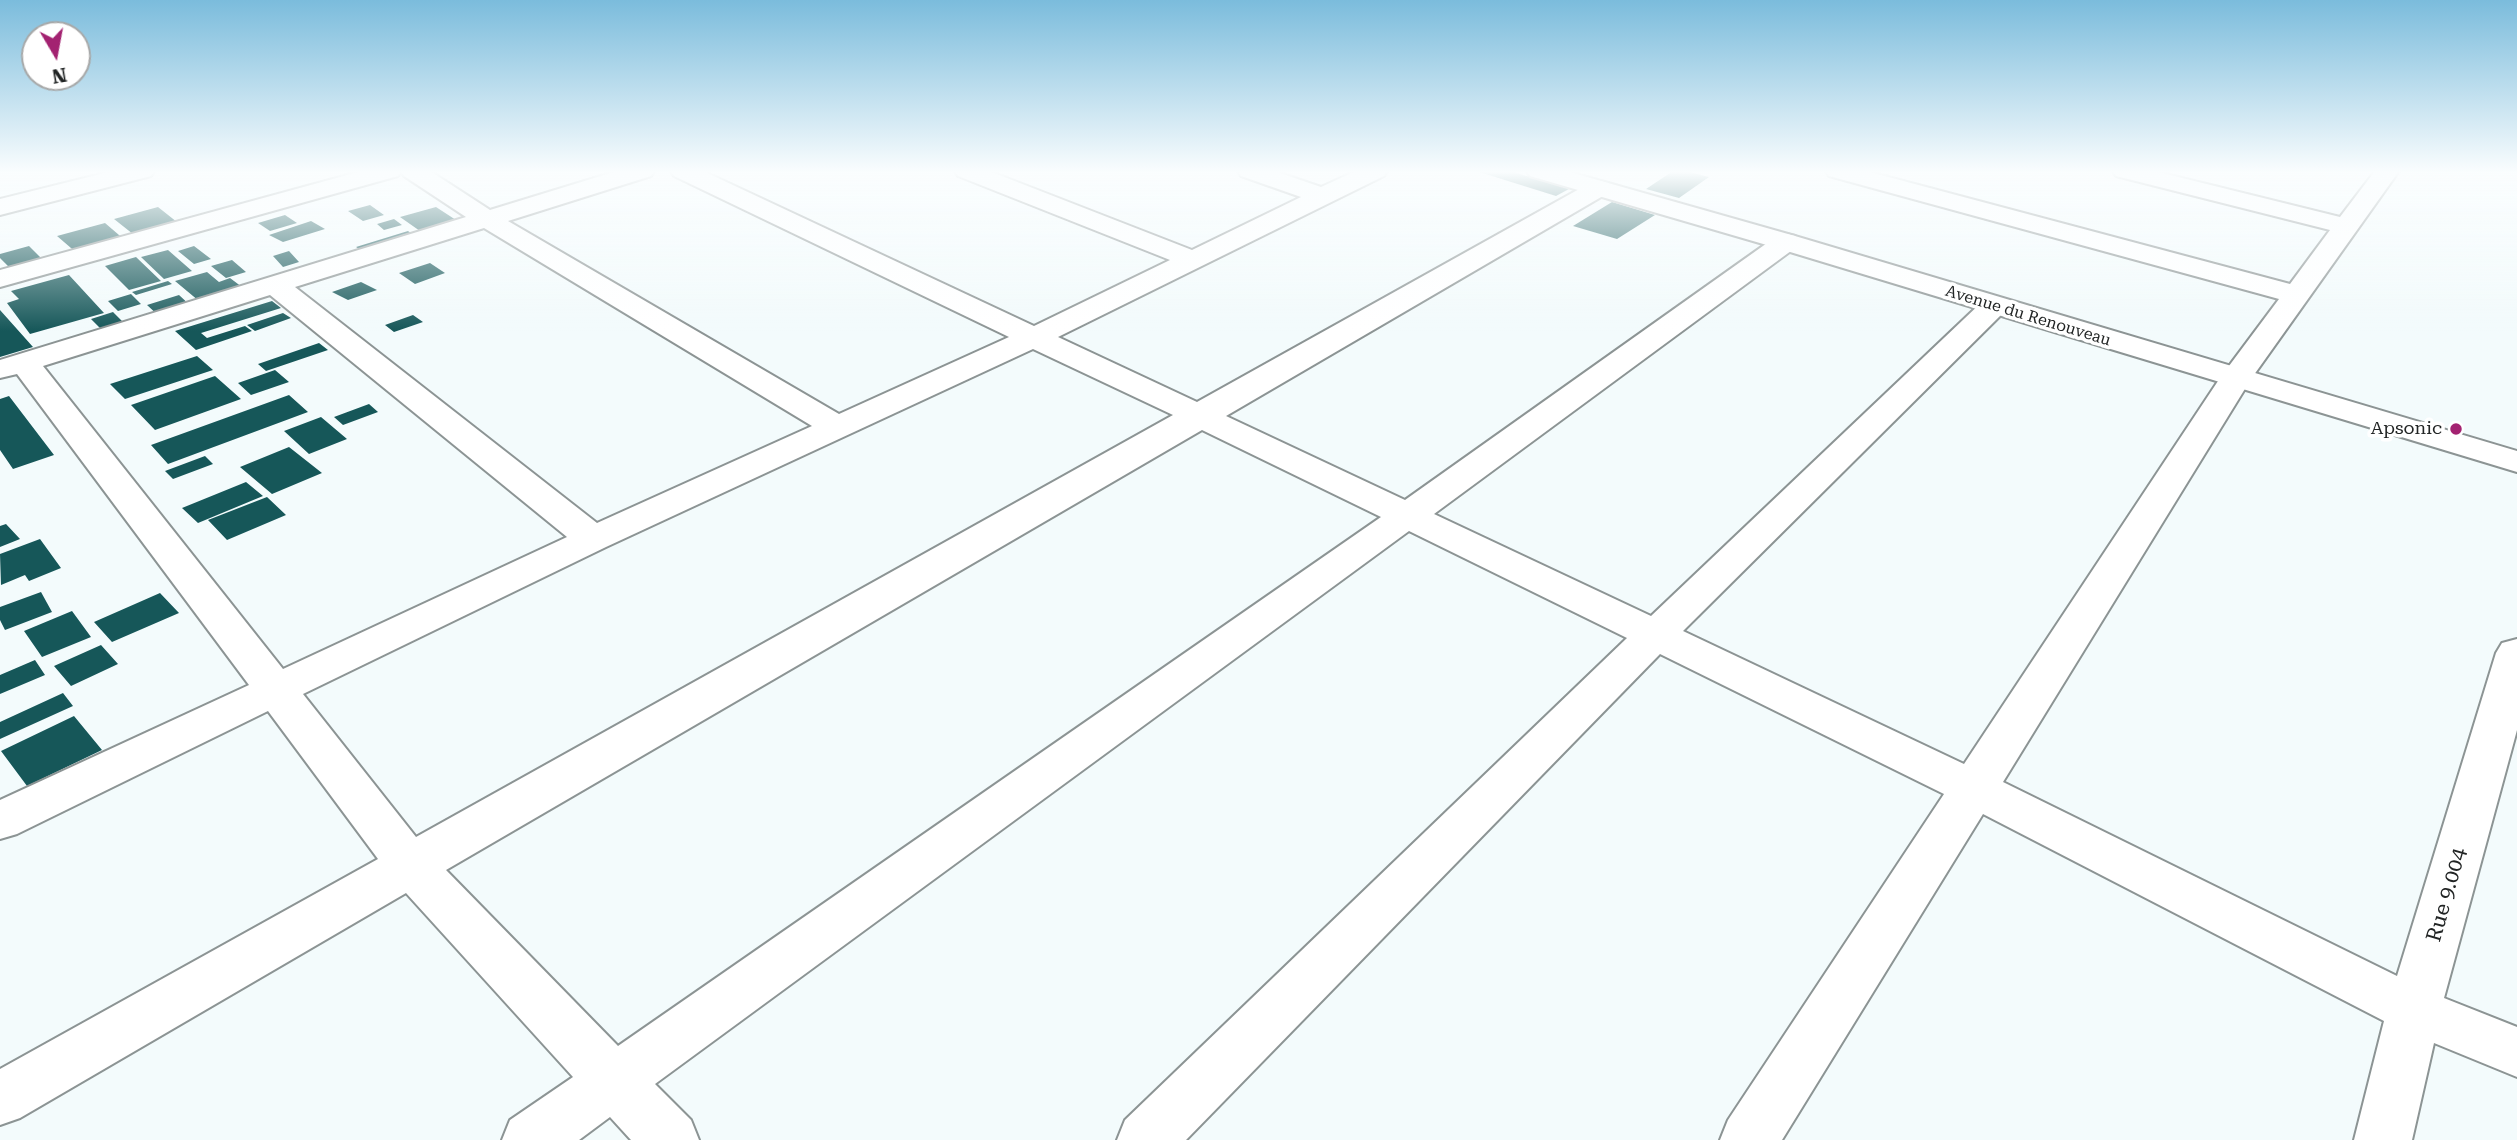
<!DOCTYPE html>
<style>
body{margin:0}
#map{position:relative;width:2517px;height:1140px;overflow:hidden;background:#f3fbfc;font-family:"Roboto Serif",serif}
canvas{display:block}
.north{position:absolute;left:21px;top:21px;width:70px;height:70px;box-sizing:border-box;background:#fff;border:2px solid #a7a8a8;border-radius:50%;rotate:170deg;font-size:19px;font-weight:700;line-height:28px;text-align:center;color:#222525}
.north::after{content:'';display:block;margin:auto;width:24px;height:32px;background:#a32271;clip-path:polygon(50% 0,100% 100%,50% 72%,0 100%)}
</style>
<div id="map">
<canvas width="2517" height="1140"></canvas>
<div class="north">N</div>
</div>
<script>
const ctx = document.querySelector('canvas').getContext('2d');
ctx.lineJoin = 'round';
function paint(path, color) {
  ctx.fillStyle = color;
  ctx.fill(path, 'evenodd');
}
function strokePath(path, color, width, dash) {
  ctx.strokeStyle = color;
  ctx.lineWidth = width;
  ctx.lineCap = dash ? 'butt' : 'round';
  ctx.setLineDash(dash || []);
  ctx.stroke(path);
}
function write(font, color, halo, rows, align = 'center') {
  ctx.font = font + ' "Roboto Serif",serif';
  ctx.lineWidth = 7;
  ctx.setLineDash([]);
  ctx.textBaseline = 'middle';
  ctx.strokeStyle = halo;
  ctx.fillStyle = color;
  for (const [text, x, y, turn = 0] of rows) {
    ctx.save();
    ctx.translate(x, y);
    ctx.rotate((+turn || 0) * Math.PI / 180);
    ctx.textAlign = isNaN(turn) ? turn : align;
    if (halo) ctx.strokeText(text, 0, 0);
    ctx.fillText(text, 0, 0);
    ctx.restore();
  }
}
paint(new Path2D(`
 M1476 171H1510L1569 189 1556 196Z
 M1673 171H1685L1709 177 1679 198 1646 189Z
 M1612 202 1655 215 1617 239 1573 226Z
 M370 205 384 215 363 221 348 211Z
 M158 207 182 226 138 238 114 219Z
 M436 207 456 220 420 231 400 217Z
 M285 215 297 223 270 231 258 223Z
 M394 219 402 225 384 230 377 224Z
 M311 221 325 229 283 242 269 235Z
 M105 223 126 241 78 254 57 236Z
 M408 231 416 237 365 253 356 247Z
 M29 246 46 263 14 272 0 258V254Z
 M194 246 211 259 194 264 178 251Z
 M168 250 192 271 164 279 141 257Z
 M289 251 299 262 283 267 273 256Z
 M136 257 161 281 129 290 105 266Z
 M232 260 246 272 226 278 211 266Z
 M430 263 445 273 415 284 399 273Z
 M207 272 219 282 230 278 242 287 199 301 175 281Z
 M69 275 104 313 30 334 7 303 19 299 11 291Z
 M168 281 172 284 136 295 132 292Z
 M361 282 377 290 348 300 332 292Z
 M131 294 141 304 118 311 108 301Z
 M179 295 192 307 160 317 147 305Z
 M272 301 281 308 201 333 207 338 245 326 252 331 196 350 175 331Z
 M0 310 33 347 0 357Z
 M113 312 127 326 105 333 91 319Z
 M283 313 291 318 255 331 247 325Z
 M413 315 423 322 394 332 385 325Z
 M319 343 328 350 266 371 258 364Z
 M197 356 213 370 125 399 110 384Z
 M275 370 289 382 251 395 238 383Z
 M215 376 241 399 155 430 131 405Z
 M289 395 308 412 168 464 151 445Z
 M9 396 54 455 13 469 0 450V399Z
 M369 404 378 412 343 425 334 417Z
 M321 417 347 439 309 454 284 431Z
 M289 447 322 473 272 494 240 467Z
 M205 456 213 464 173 479 165 471Z
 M246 482 263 496 198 523 182 508Z
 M267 497 286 515 227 540 208 520Z
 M6 524 20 539 0 547V526Z
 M40 539 61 568 29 581 25 575 1 585 0 554Z
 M41 592 52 612 5 630 0 620V607Z
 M160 593 179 613 112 642 94 622Z
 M72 611 91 637 42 657 24 631Z
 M101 645 118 664 71 686 54 666Z
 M35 660 45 675 0 694V675Z
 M63 693 73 706 0 739V722Z
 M74 716 102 750 27 786 1 751Z`), '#165759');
const minor = new Path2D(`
 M113 171H154L151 176 0 215V199Z
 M362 171H430L490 210 617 171H654L651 176 508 221 839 414 1009 337 674 176 671 171H703L1034 326 1170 260 958 176 955 171H989L1192 250 1301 197 1241 176 1238 171H1274L1321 187 1356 171H1387L1384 176 1058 337 1197 402 1590 183 1599 181 1608 183 1611 188 1608 193 1226 416 1405 500 1777 236 1786 234 1795 236 1799 242 1795 248 1434 514 1651 616 1984 300 1994 297 2004 300 2009 306 2004 312 1683 631 1964 764 2220 378 2279 299 1829 176 1826 171H1866L2290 284 2330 230 2116 176 2113 171H2154L2340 217 2375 171H2399L2251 379 2003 782 2397 976 2496 653 2502 643 2517 639V730L2444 998 2517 1027V1077L2434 1043 2412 1140H2354L2384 1021 1983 814 1782 1140H1720L1728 1120 1944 794 1660 654 1186 1140H1117L1125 1120 1627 638 1409 531 655 1084 691 1120 699 1140H631L610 1117 579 1140H502L510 1120 573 1077 406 893 20 1118 0 1125V1069L378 859 268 711 17 834 0 839V800L249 685 17 374 0 378V360L466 217 404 176 401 171 398 176 0 287V270ZM484 228 812 426 597 523 295 287ZM270 295 567 537 283 669 43 366ZM1033 349 1173 415 416 837 303 694 606 547ZM1202 430 1381 517 618 1046 446 870Z`);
const major = new Path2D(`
 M1527 171H1566L1795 236 2517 451V472L1777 248 1530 176Z`);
strokePath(minor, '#8c9494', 4);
strokePath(major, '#8c9494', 4);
paint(minor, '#fff');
paint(major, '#fff');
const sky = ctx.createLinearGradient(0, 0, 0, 331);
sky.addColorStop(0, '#7bbcdc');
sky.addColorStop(0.52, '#fafdfe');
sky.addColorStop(1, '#fafdfe00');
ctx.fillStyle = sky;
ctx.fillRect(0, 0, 2517, 331);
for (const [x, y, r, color] of [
 [2456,429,7,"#a32271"]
]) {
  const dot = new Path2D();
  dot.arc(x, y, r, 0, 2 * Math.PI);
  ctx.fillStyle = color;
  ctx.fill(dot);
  strokePath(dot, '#fff', 2.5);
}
write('16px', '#222525', '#fff', [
 ["Avenue du Renouveau",2028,316,17]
]);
write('18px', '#222525', '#fff', [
 ["Apsonic",2442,429]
], 'right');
write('21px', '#222525', '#fff', [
 ["Rue 9.004",2447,895,-74]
]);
</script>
